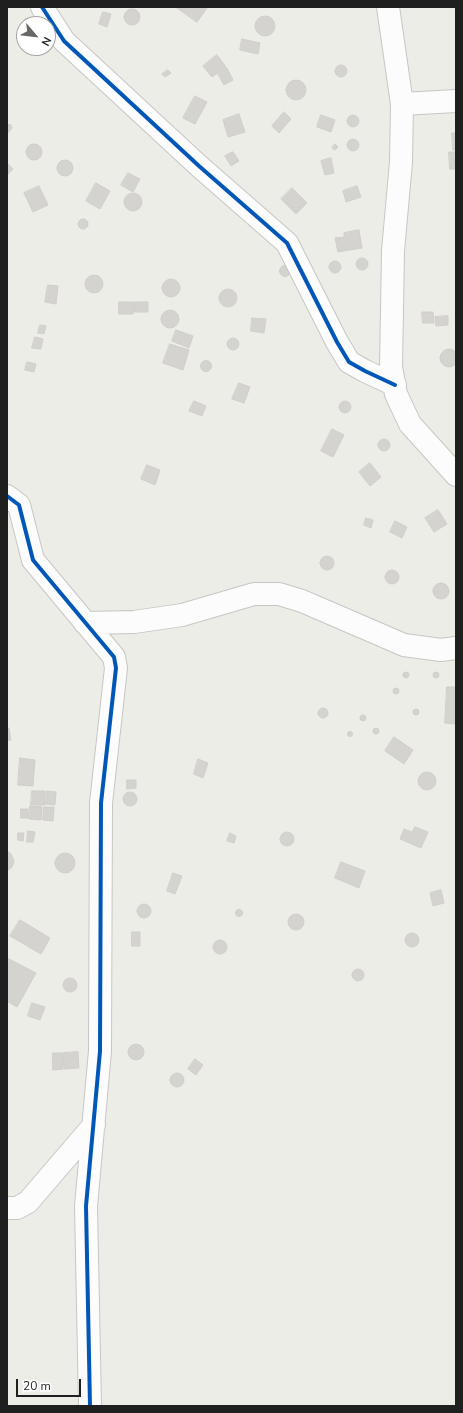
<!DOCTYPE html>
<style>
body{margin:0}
#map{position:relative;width:463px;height:1413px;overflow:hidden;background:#edede8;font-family:"Nunito Sans",sans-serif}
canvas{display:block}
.frame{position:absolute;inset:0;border:8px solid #1f1f1f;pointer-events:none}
.north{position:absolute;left:16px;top:16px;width:40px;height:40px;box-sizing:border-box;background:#fff;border:1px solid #a5a5a5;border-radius:50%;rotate:118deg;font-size:11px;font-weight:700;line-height:16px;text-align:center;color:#1f1f1f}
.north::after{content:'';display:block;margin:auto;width:14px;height:18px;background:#676765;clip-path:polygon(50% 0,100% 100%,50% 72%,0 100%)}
.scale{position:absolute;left:16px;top:1379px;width:65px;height:18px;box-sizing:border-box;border:2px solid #1f1f1f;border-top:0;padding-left:5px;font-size:12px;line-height:14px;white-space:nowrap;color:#1f1f1f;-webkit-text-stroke:3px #fff;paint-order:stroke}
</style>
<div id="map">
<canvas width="463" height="1413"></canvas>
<div class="frame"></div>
<div class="north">N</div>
<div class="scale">20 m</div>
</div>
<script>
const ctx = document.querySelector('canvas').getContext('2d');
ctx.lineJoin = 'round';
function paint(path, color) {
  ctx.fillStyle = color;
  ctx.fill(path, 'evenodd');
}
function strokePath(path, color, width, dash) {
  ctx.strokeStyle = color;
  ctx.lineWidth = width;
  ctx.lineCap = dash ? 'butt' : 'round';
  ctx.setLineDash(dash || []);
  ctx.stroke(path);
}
const building = new Path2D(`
 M176 7H205L207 8 197 22Z
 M124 17a8 8 0 1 1 16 0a8 8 0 1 1-16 0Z
 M103 12 111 14 107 27 99 24Z
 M255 26a10 10 0 1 1 20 0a10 10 0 1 1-20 0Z
 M242 39 260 43 258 54 240 50Z
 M217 55 226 67 212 77 203 66Z
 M335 71a6 6 0 1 1 12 0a6 6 0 1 1-12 0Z
 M227 68 233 80 224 85 218 74Z
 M168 70 171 73 165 77 162 74Z
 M286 90a10 10 0 1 1 20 0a10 10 0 1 1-20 0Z
 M195 96 207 102 195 124 183 118Z
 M284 112 291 119 279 133 272 126Z
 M239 114 245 132 228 137 223 120Z
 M321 115 335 120 331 132 317 127Z
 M347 121a6 6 0 1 1 12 0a6 6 0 1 1-12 0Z
 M7 124 11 125 12 128 8 133Z
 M452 133H456V150H453Z
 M347 145a6 6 0 1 1 12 0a6 6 0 1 1-12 0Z
 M335 144 338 147 335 150 332 148Z
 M26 152a8 8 0 1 1 16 0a8 8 0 1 1-16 0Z
 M233 152 239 161 231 166 225 156Z
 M449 152H456V169H450Z
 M331 158 334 173 325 175 321 161Z
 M57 168a8 8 0 1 1 16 0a8 8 0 1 1-16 0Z
 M7 163 13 169 7 175Z
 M128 173 140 179 133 192 121 185Z
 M96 183 110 191 100 209 86 201Z
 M39 186 48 205 33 212 24 193Z
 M357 186 361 197 346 202 343 191Z
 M292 188 307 203 296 214 281 199Z
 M124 202a9 9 0 1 1 18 0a9 9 0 1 1-18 0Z
 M78 224a5 5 0 1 1 10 0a5 5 0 1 1-10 0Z
 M359 230 362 248 338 252 335 238 344 237V233Z
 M356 264a6 6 0 1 1 12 0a6 6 0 1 1-12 0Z
 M329 267a6 6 0 1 1 12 0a6 6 0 1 1-12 0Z
 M279.5 271a5.5 5.5 0 1 1 11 0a5.5 5.5 0 1 1-11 0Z
 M85 284a9 9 0 1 1 18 0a9 9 0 1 1-18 0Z
 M162 288a9 9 0 1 1 18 0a9 9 0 1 1-18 0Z
 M48 285 58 286 56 304 45 302Z
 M219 298a9 9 0 1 1 18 0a9 9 0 1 1-18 0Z
 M119 302H134L133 314H119Z
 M135 302H148V312H135Z
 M161 319a9 9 0 1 1 18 0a9 9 0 1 1-18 0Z
 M422 312H433L434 323H423Z
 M448 316V325L436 326 435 317Z
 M252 318 266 319 264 333 251 331Z
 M40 325 46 326 44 334 38 333Z
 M176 330 193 336 189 348 172 341Z
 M35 337 43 339 41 349 32 348Z
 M227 344a6 6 0 1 1 12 0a6 6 0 1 1-12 0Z
 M170 344 189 350 183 370 163 363Z
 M440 358a9 9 0 1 1 18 0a9 9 0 1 1-18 0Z
 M200.5 366a5.5 5.5 0 1 1 11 0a5.5 5.5 0 1 1-11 0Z
 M27 362 36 364 34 372 25 370Z
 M239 383 250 387 244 403 232 399Z
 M339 407a6 6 0 1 1 12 0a6 6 0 1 1-12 0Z
 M194 401 206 406 202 416 189 411Z
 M332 429 344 435 333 457 321 451Z
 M378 445a6 6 0 1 1 12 0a6 6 0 1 1-12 0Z
 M370 463 381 477 370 486 359 472Z
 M147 465 160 470 155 485 141 479Z
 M438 510 447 524 434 532 425 518Z
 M366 518 373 520 371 528 364 525Z
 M395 521 407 527 402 538 390 532Z
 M320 563a7 7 0 1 1 14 0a7 7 0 1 1-14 0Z
 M385 577a7 7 0 1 1 14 0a7 7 0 1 1-14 0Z
 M433 591a8 8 0 1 1 16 0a8 8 0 1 1-16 0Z
 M403 675a3 3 0 1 1 6 0a3 3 0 1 1-6 0Z
 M433 675a3 3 0 1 1 6 0a3 3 0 1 1-6 0Z
 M447 687H456V724L445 723Z
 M393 691a3 3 0 1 1 6 0a3 3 0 1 1-6 0Z
 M318 713a5 5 0 1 1 10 0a5 5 0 1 1-10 0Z
 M413 712a3 3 0 1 1 6 0a3 3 0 1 1-6 0Z
 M360 718a3 3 0 1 1 6 0a3 3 0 1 1-6 0Z
 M7 728H9L11 740 7 741Z
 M373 731a3 3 0 1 1 6 0a3 3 0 1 1-6 0Z
 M347.5 734a2.5 2.5 0 1 1 5 0a2.5 2.5 0 1 1-5 0Z
 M394 737 413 750 404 764 385 751Z
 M20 758 35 760 33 786 18 785Z
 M198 759 208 763 203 778 194 774Z
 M418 781a9 9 0 1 1 18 0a9 9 0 1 1-18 0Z
 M127 780H136V788L127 789Z
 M32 791H45V805H31Z
 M47 791 56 792 55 805 46 804Z
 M123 799a7 7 0 1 1 14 0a7 7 0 1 1-14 0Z
 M30 806 42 807 41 820 29 819Z
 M44 807H54L53 821 43 820Z
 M21 809H28V818H21Z
 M415 827 428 832 421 848 400 839 404 829 412 832Z
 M28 831 35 832 33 842H27Z
 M280 839a7 7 0 1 1 14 0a7 7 0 1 1-14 0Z
 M18 833H24L23 841 18 840Z
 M230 833 236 836 234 843 227 841Z
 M7 851 11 854 14 861 12 867 7 871Z
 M55 863a10 10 0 1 1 20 0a10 10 0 1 1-20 0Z
 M341 862 365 871 359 888 335 878Z
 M173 873 182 876 175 894 167 891Z
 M441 890 444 903 433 906 430 893Z
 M137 911a7 7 0 1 1 14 0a7 7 0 1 1-14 0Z
 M235.5 913a3.5 3.5 0 1 1 7 0a3.5 3.5 0 1 1-7 0Z
 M288 922a8 8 0 1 1 16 0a8 8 0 1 1-16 0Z
 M20 920 50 938 41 954 10 936Z
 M132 932H140V946H132Z
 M405 940a7 7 0 1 1 14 0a7 7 0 1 1-14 0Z
 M213 947a7 7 0 1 1 14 0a7 7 0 1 1-14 0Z
 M7 958 36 973 17 1007 7 1001 9 996 7 995Z
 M352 975a6 6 0 1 1 12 0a6 6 0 1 1-12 0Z
 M63 985a7 7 0 1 1 14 0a7 7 0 1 1-14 0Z
 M32 1003 45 1007 40 1020 28 1016Z
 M128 1052a8 8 0 1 1 16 0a8 8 0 1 1-16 0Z
 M78 1052 79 1068 64 1069 63 1053Z
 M53 1053H62L63 1069 53 1070Z
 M195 1059 203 1065 196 1075 188 1069Z
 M170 1080a7 7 0 1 1 14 0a7 7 0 1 1-14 0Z`);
paint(building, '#d4d3cf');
strokePath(building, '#d0cec9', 1);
const street = new Path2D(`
 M42 7 64 41 199 166 287 243 337 342 349 362 365 371 395 385
 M388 7 402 104 401 162 393 251 391 367 396 394 410 424 456 475
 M402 104 456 101
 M7 496 19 505 33 560 114 657 116 668 101 803 100 1051 86 1206 90 1406
 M85 623 134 622 182 615 254 594H279L302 601 404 645 441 650 456 648
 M7 1208H17L28 1202 94 1125`);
strokePath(street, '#c6c6c4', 24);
strokePath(street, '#fcfcfc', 22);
strokePath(new Path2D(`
 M42 7 64 41 199 166 287 243 337 342 349 362 365 371 395 385
 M7 496 19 505 33 560 114 657 116 668 101 803 100 1051 86 1206 90 1406`), '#0057b8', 4);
</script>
